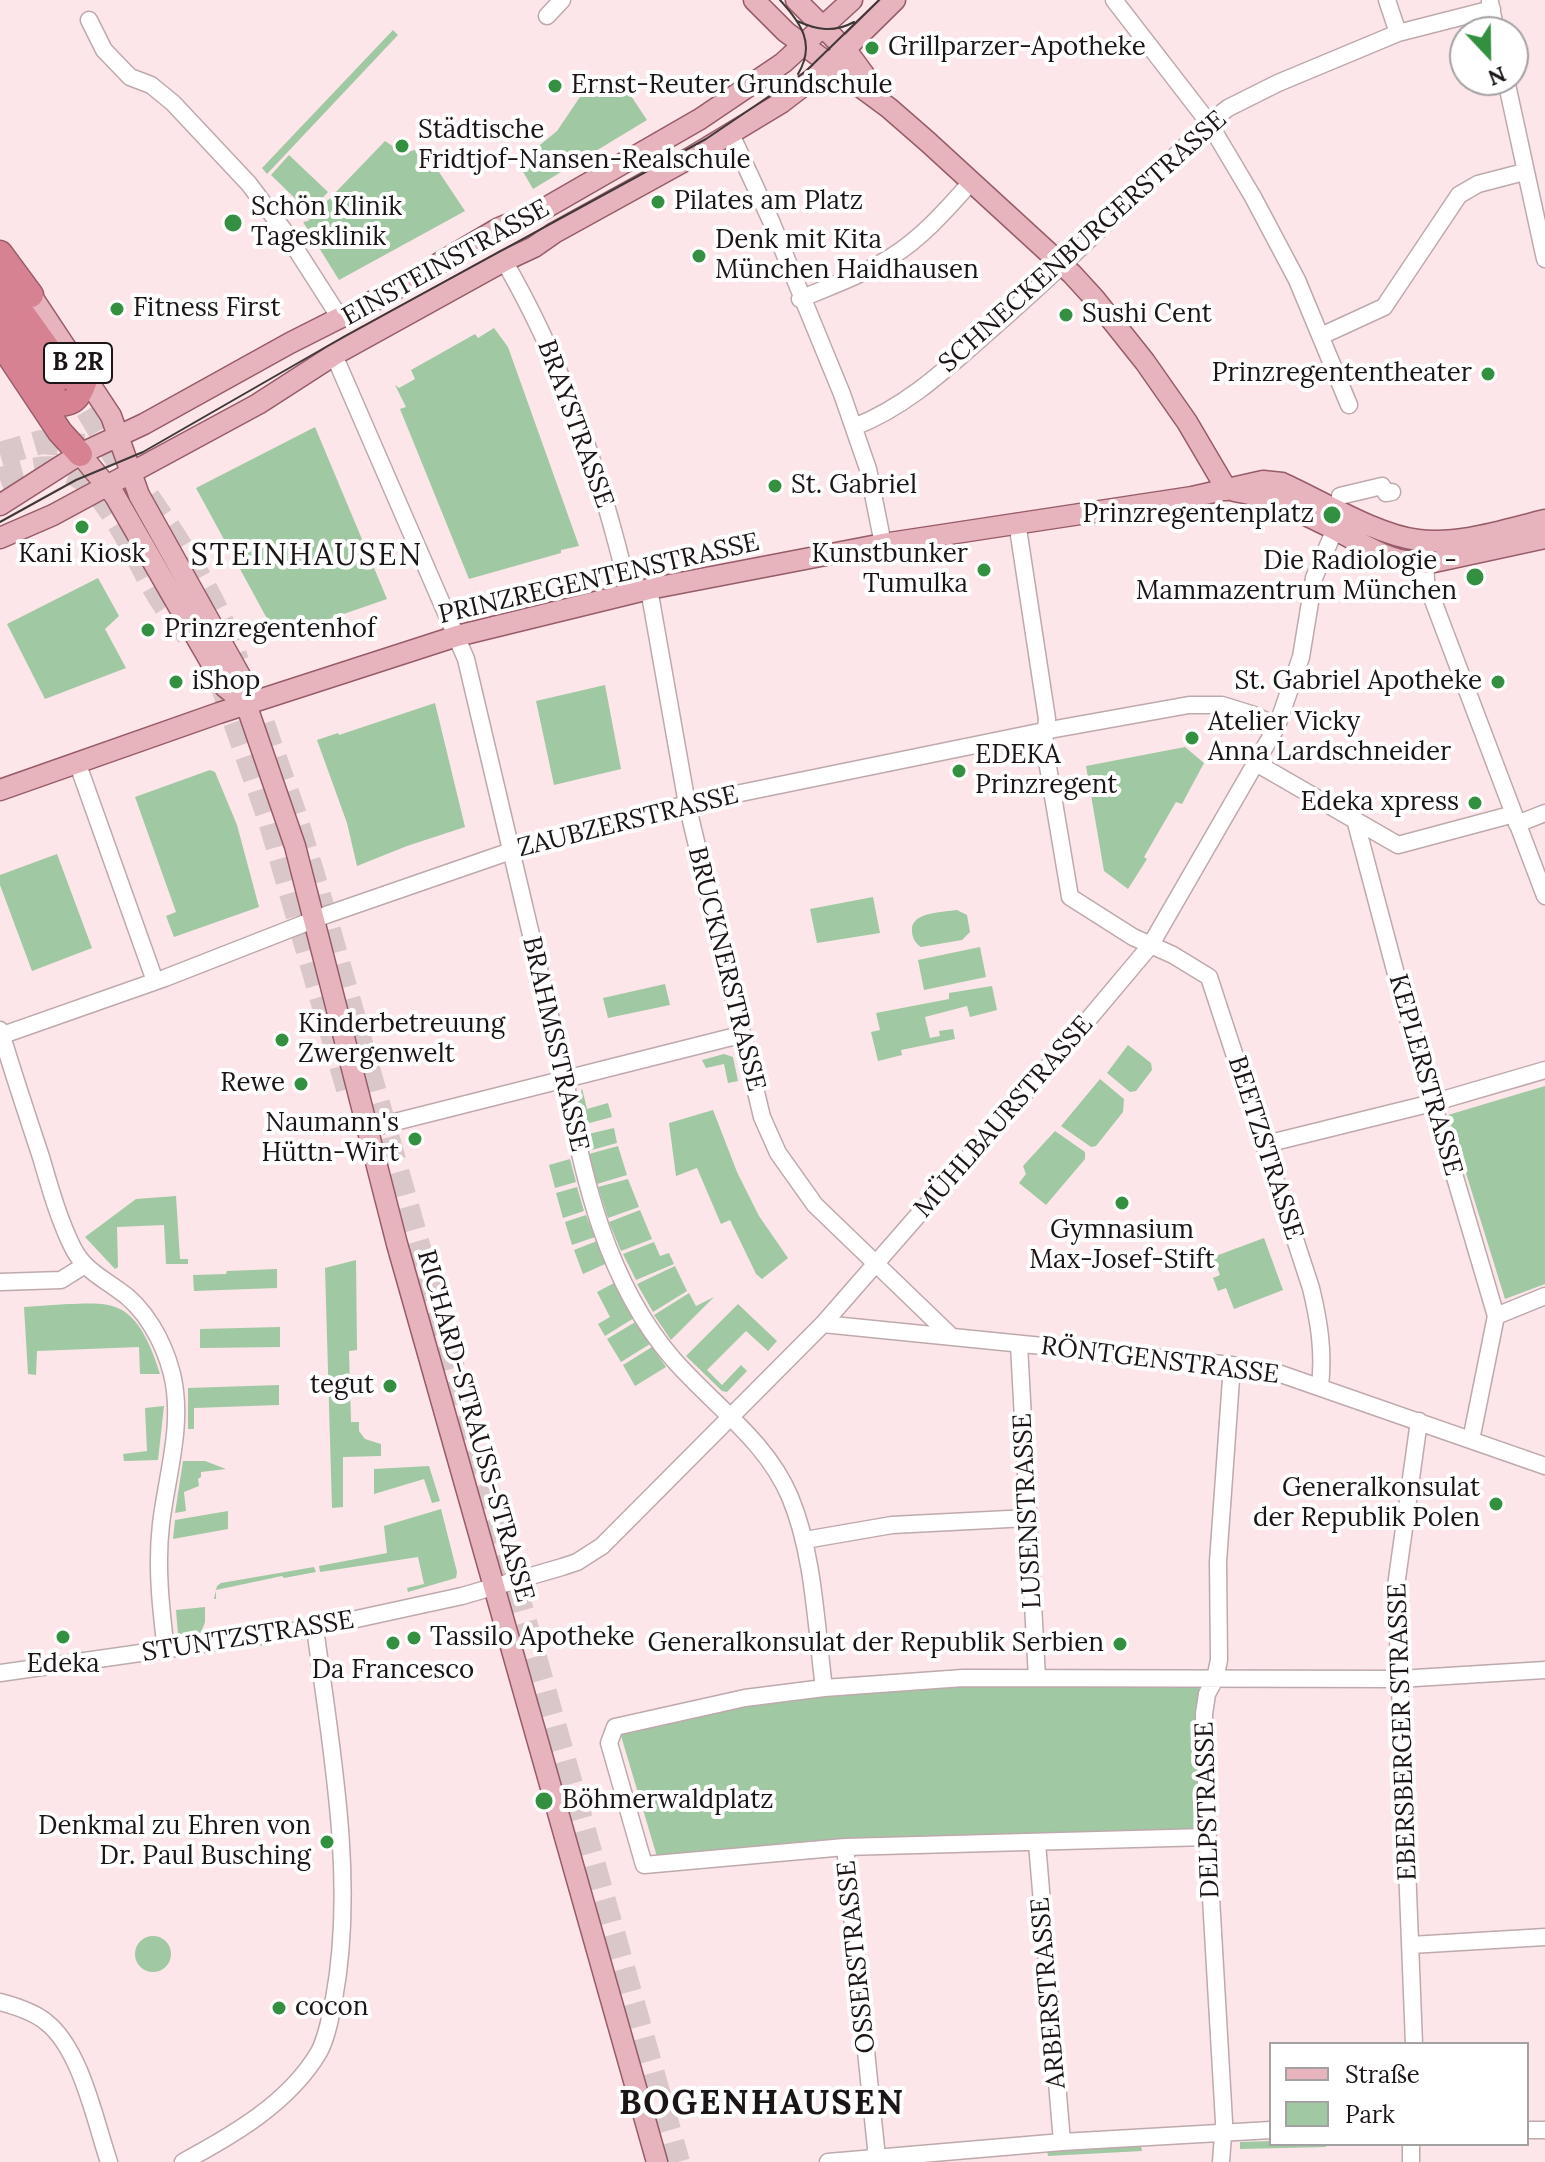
<!DOCTYPE html>
<meta charset="utf-8">
<style>
body{margin:0}
#map{position:relative;width:1545px;height:2162px;overflow:hidden;background:#fce6e9;font-family:Lora,serif}
canvas{display:block}
.legend{position:absolute;left:1269px;top:2042px;width:260px;height:104px;box-sizing:border-box;background:#fff;border:2px solid #a4a1a2;margin:0;padding:10px 14px;list-style:none;font-size:24px;color:#1c1516}
.legend li{display:flex;align-items:center;gap:16px;height:40px}
.legend b{width:40px;border:2px solid #a4a1a2}
.north{position:absolute;left:1449px;top:16px;width:80px;height:80px;box-sizing:border-box;background:#fff;border:2px solid #a4a1a2;border-radius:50%;rotate:158deg;font-size:22px;font-weight:700;line-height:32px;text-align:center;color:#1c1516}
.north::after{content:'';display:block;margin:auto;width:28px;height:36px;background:#349041;clip-path:polygon(50% 0,100% 100%,50% 72%,0 100%)}
</style>
<div id="map">
<canvas width="1545" height="2162"></canvas>
<ul class="legend">
<li><b style="height:10px;background:#e7b4be"></b>Straße</li>
<li><b style="height:22px;background:#a0c8a2"></b>Park</li>
</ul>
<div class="north">N</div>
</div>
<script>
const ctx = document.querySelector('canvas').getContext('2d');
ctx.lineJoin = 'round';
function paint(path, color) {
  ctx.fillStyle = color;
  ctx.fill(path, 'evenodd');
}
function strokePath(path, color, width, dash) {
  ctx.strokeStyle = color;
  ctx.lineWidth = width;
  ctx.lineCap = dash ? 'butt' : 'round';
  ctx.setLineDash(dash || []);
  ctx.stroke(path);
}
function write(font, color, halo, rows, align = 'center') {
  ctx.font = font + ' Lora,serif';
  ctx.lineWidth = 8;
  ctx.setLineDash([]);
  ctx.textBaseline = 'middle';
  ctx.strokeStyle = halo;
  ctx.fillStyle = color;
  for (const [text, x, y, turn = 0] of rows) {
    ctx.save();
    ctx.translate(x, y);
    ctx.rotate((+turn || 0) * Math.PI / 180);
    ctx.textAlign = isNaN(turn) ? turn : align;
    if (halo) ctx.strokeText(text, 0, 0);
    ctx.fillText(text, 0, 0);
    ctx.restore();
  }
}
paint(new Path2D(`
 M393 30 398 35 267 174 262 168Z
 M621 81 647 120 533 189 518 163 557 131 586 88Z
 M385 141 403 153 423 148 465 211 339 280 303 222 308 221Z
 M289 155 328 192 309 212 271 175Z
 M494 328 508 347 579 546 561 550V553L469 579 400 409 406 407 395 385 399 388 415 379 411 370 475 334 478 338Z
 M315 427 387 599 277 637 196 488Z
 M98 578 119 616 105 629 126 668 45 699 7 624Z
 M605 685 621 769 554 785 536 701Z
 M435 703 465 827 407 846 357 866 347 823 317 740 338 733 339 735Z
 M1185 747 1204 763 1182 804 1176 802 1144 857 1147 859 1128 889 1104 871 1086 766Z
 M210 770 215 772 237 825 259 907 174 937 166 916 176 912 135 797Z
 M57 854 92 948 32 971 0 885V875Z
 M873 897 880 933 817 943 810 909Z
 M957 910 967 915 970 932 962 940 921 947C915 943 912 938 912 930 911 912 944 912 957 910Z
 M980 947 986 977 924 990 918 960Z
 M665 984 670 1005 608 1018 603 998Z
 M992 986 997 1010 970 1017 967 1006 925 1017 930 1038 940 1036 939 1031 953 1029 955 1039 901 1050 902 1055 878 1061 871 1032 880 1030 876 1013 949 999V993Z
 M1128 1045 1151 1063 1152 1070 1136 1091 1130 1092 1107 1073Z
 M724 1054 733 1057 738 1081 728 1083 724 1064 706 1068 702 1060Z
 M1100 1079 1124 1099 1123 1112 1096 1146 1091 1147 1061 1126Z
 M1545 1086V1284L1505 1299 1448 1115Z
 M582 1088 587 1109 608 1103 612 1117 582 1125 578 1104Z
 M713 1110 737 1172 759 1216 788 1258 762 1279 756 1274 730 1220 721 1224 697 1168 676 1176 669 1123Z
 M614 1128 617 1143 588 1151 584 1135Z
 M1055 1131 1085 1152V1159L1046 1205 1019 1183 1026 1174 1023 1166Z
 M618 1146 627 1175 597 1184 589 1154Z
 M570 1159 576 1182 555 1188 549 1165Z
 M628 1179 639 1207 608 1218 598 1187Z
 M577 1187 584 1211 563 1218 556 1193Z
 M176 1196 180 1259H188V1264H166L164 1225 117 1227 118 1267 115 1269 85 1237 136 1199Z
 M640 1210 652 1239 621 1251 609 1222Z
 M586 1215 595 1237 572 1245 565 1222Z
 M1264 1238 1283 1290 1234 1309 1226 1288 1218 1291 1213 1278 1220 1275 1213 1257Z
 M597 1241 605 1264 583 1274 574 1250Z
 M654 1242 660 1256 669 1253 674 1264 636 1280 623 1254Z
 M356 1260 357 1350 349 1351 351 1422H359V1431L365 1439 381 1444V1456L343 1457V1507L332 1508 325 1268Z
 M675 1266 687 1291 653 1312 637 1284Z
 M277 1269V1288L194 1291 193 1275 226 1274 227 1271Z
 M616 1282 634 1318 605 1336 598 1324 610 1317 597 1292Z
 M689 1293 696 1306 714 1297 671 1340 654 1315Z
 M68 1304C84 1304 104 1301 120 1309 142 1320 153 1352 160 1374H140L139 1347 37 1351 36 1375 28 1374 24 1307Z
 M738 1304 777 1341 768 1351 746 1331 707 1370 722 1385 741 1365 747 1371 727 1392 722 1391 686 1356Z
 M637 1321 650 1344 621 1362 607 1339Z
 M280 1327V1347L200 1348V1329Z
 M652 1347 666 1367 635 1386 623 1365Z
 M279 1385V1405L194 1408V1429H188V1388Z
 M164 1406 158 1460 124 1461 123 1454 147 1451 145 1408Z
 M183 1461H205L226 1469 201 1472V1477L198 1479 199 1486 184 1492 186 1511 175 1513Z
 M429 1466 440 1501 432 1503 424 1479 374 1494V1469Z
 M441 1509 457 1572 456 1578 408 1592 407 1588 424 1584 418 1557 320 1572 319 1566 387 1553 384 1526Z
 M228 1511V1529L173 1539 175 1520Z
 M314 1567 316 1572 284 1578 282 1576 216 1590V1599H214L217 1586 221 1583Z
 M205 1607V1622L201 1633 178 1634 176 1610Z
 M1199 1683 1203 1833 658 1860 619 1729 738 1703 964 1684Z
 M135 1954a18 18 0 1 1 36 0a18 18 0 1 1-36 0Z
 M1271 2141V2144H1325L1326 2147 1240 2149V2142Z
 M1141 2146 1142 2151 1048 2156 1047 2150Z`), '#a0c8a2');
strokePath(new Path2D(`
 M69 379 132 485
 M0 454 41 442 84 446
 M0 480C20 472 45 464 67 471 110 485 139 568 164 604 172 616 182 627 191 639
 M148 497C183 548 218 602 237 661
 M223 688 270 821 350 1096
 M263 724 295 815 319 895 678 2162`), '#dac7c9', 24, [24, 12]);
const minor = new Path2D(`
 M1114 0 1209 123 1253 197 1297 280 1349 405
 M1387 0 1398 33
 M1490 2 1496 32
 M547 16 562 0
 M89 20 104 50 130 77 151 85 173 103 249 184 285 232 340 318
 M1506 80 1545 259
 M731 134 771 221 842 394 868 469 883 544
 M504 261C564 364 602 477 629 593
 M800 299C831 286 862 275 891 257 922 238 948 208 972 181
 M1321 336 1384 307 1459 195 1478 184 1524 172
 M334 355 466 659 565 1079C582 1176 607 1283 673 1359 713 1405 766 1440 790 1497 814 1554 816 1627 824 1688
 M854 427C906 407 946 369 988 332 1064 266 1136 194 1209 123L1228 108 1278 83 1398 33 1492 9
 M1340 496 1382 486 1386 493 1392 492
 M1017 522 1047 719 1044 743 1070 897 1133 937 1173 955 1209 977 1311 1288C1319 1321 1324 1352 1320 1386
 M1425 551 1426 582 1545 896
 M649 589 687 804 762 1117 778 1153 815 1205 952 1337
 M77 762 155 981
 M1256 763 1398 845 1514 814
 M1356 823 1405 1008 1496 1316 1471 1440
 M1517 824 1545 813
 M0 1030C13 1072 27 1115 41 1157 50 1188 59 1220 73 1248 83 1268 100 1277 117 1289 145 1307 164 1342 172 1374 184 1424 167 1474 161 1524 156 1567 161 1609 166 1651
 M0 1036 165 978 326 915 511 851 687 804 1044 731 1189 705H1222L1251 714 1277 726
 M367 1129 740 1035
 M1266 1144 1432 1103 1545 1070
 M0 1282 61 1280 85 1265
 M1496 1316 1545 1296
 M823 1324 1232 1365 1278 1373 1545 1466
 M1019 1345 1037 1678
 M805 1540 892 1525 1028 1518
 M0 1673 315 1628 462 1596 562 1567 577 1562 602 1546 823 1324 1071 1040 1150 946 1277 726 1301 657 1314 578 1339 520
 M1207 1837 845 1847 644 1865 609 1743 615 1727 745 1698 824 1688 963 1678 1399 1679 1545 1670
 M1037 1843 1062 2142
 M845 1847 876 2148 874 2162
 M1411 1945 1545 1937
 M0 2002C15 2006 34 2012 46 2022 81 2049 95 2121 109 2162
 M1414 2044 1396 1586 1419 1421
 M1527 2130H1545
 M1411 2144V2162
 M183 2162C233 2135 289 2103 319 2052 327 2037 331 2015 334 1999 356 1880 331 1747 315 1628
 M828 2162 1062 2142 1271 2130
 M1221 2162 1224 2122 1208 1846 1204 1714 1207 1694 1215 1679 1219 1660 1218 1562 1232 1365`);
const major = new Path2D(`
 M754 0 786 32 889 108 928 142 1072 274 1094 298 1145 362 1187 422 1227 490
 M796 0 846 50 877 92
 M31 295 111 416 139 495 243 681 246 704 295 846 397 1244 657 2162
 M80 454 115 496 225 687 246 704
 M1235 491C1270 496 1302 513 1334 529 1365 545 1397 568 1434 562L1545 538
 M0 505 80 454 144 424 290 343 387 294 499 228 542 210 700 119 783 63 852 0
 M0 538 53 515 258 404 334 355 504 261 534 247 554 233 690 158 781 103 824 70 895 0
 M0 790 219 713 457 636 649 589 883 544 1192 497 1263 481 1282 483C1322 501 1376 535 1418 540 1460 545 1504 530 1545 520`);
const highway = new Path2D(`
 M0 253 31 295
 M0 282 68 377
 M0 310 53 387
 M0 342 60 432 80 454
 M42 403C69 406 79 404 86 376`);
strokePath(minor, '#bea9ac', 19);
strokePath(major, '#965c67', 23);
strokePath(highway, '#965c67', 27);
strokePath(minor, '#fff', 16);
strokePath(major, '#e7b4be', 20);
strokePath(highway, '#d78293', 24);
strokePath(new Path2D(`
 M780 0C801 23 816 44 798 74
 M797 21C817 30 834 33 854 22
 M0 522 76 480 143 452 345 336 706 139 805 72 879 0`), '#403738', 2);
for (const [x, y, r, color] of [
 [872,48,8,"#349041"],
 [555,86,8,"#349041"],
 [402,146,8,"#349041"],
 [658,202,8,"#349041"],
 [233,223,10,"#349041"],
 [699,256,8,"#349041"],
 [117,309,8,"#349041"],
 [1066,315,8,"#349041"],
 [1488,374,8,"#349041"],
 [775,486,8,"#349041"],
 [1332,515,10,"#349041"],
 [82,527,8,"#349041"],
 [984,570,8,"#349041"],
 [1475,577,10,"#349041"],
 [148,630,8,"#349041"],
 [176,682,8,"#349041"],
 [1498,682,8,"#349041"],
 [1192,738,8,"#349041"],
 [959,771,8,"#349041"],
 [1475,803,8,"#349041"],
 [282,1040,8,"#349041"],
 [301,1084,8,"#349041"],
 [415,1139,8,"#349041"],
 [1122,1203,8,"#349041"],
 [390,1386,8,"#349041"],
 [1496,1504,8,"#349041"],
 [63,1637,8,"#349041"],
 [414,1638,8,"#349041"],
 [393,1643,8,"#349041"],
 [1120,1644,8,"#349041"],
 [544,1801,10,"#349041"],
 [327,1842,8,"#349041"],
 [279,2008,8,"#349041"]
]) {
  const dot = new Path2D();
  dot.arc(x, y, r, 0, 2 * Math.PI);
  ctx.fillStyle = color;
  ctx.fill(dot);
  strokePath(dot, '#fff', 3);
}
for (const [x, y, w] of [
 [78,363,68]
]) {
  const box = new Path2D();
  box.roundRect(x - w / 2, y - 20, w, 40, 6);
  ctx.fillStyle = '#fff';
  ctx.fill(box);
  strokePath(box, '#1c1516', 2);
}
write('bold 24px', '#1c1516', null, [
 ["B 2R",78,363]
]);
write('26px', '#1c1516', '#fff', [
 ["Grillparzer-Apotheke",888,48],
 ["Ernst-Reuter Grundschule",571,86],
 ["Städtische",418,131],
 ["Fridtjof-Nansen-Realschule",418,161],
 ["Pilates am Platz",674,202],
 ["Schön Klinik",251,208],
 ["Tagesklinik",251,238],
 ["Denk mit Kita",715,241],
 ["München Haidhausen",715,271],
 ["Fitness First",133,309],
 ["Sushi Cent",1082,315],
 ["Prinzregententheater",1472,374,"right"],
 ["St. Gabriel",791,486],
 ["Prinzregentenplatz",1314,515,"right"],
 ["Kani Kiosk",82,555,"center"],
 ["Kunstbunker",968,555,"right"],
 ["Tumulka",968,585,"right"],
 ["Die Radiologie -",1457,562,"right"],
 ["Mammazentrum München",1457,592,"right"],
 ["Prinzregentenhof",164,630],
 ["iShop",192,682],
 ["St. Gabriel Apotheke",1482,682,"right"],
 ["Atelier Vicky",1208,723],
 ["Anna Lardschneider",1208,753],
 ["EDEKA",975,756],
 ["Prinzregent",975,786],
 ["Edeka xpress",1459,803,"right"],
 ["Kinderbetreuung",298,1025],
 ["Zwergenwelt",298,1055],
 ["Rewe",285,1084,"right"],
 ["Naumann's",399,1124,"right"],
 ["Hüttn-Wirt",399,1154,"right"],
 ["Gymnasium",1122,1231,"center"],
 ["Max-Josef-Stift",1122,1261,"center"],
 ["tegut",374,1386,"right"],
 ["Generalkonsulat",1480,1489,"right"],
 ["der Republik Polen",1480,1519,"right"],
 ["Tassilo Apotheke",430,1638],
 ["Generalkonsulat der Republik Serbien",1104,1644,"right"],
 ["Edeka",63,1665,"center"],
 ["Da Francesco",393,1671,"center"],
 ["Böhmerwaldplatz",562,1801],
 ["Denkmal zu Ehren von",311,1827,"right"],
 ["Dr. Paul Busching",311,1857,"right"],
 ["cocon",295,2008]
], 'left');
write('26px', '#1c1516', '#fff', [
 ["SCHNECKENBURGERSTRASSE",1083,242,-42],
 ["EINSTEINSTRASSE",446,263,-29],
 ["BRAYSTRASSE",575,424,70],
 ["PRINZREGENTENSTRASSE",599,579,-13],
 ["ZAUBZERSTRASSE",628,822,-14],
 ["BRUCKNERSTRASSE",726,969,76],
 ["BRAHMSSTRASSE",555,1044,77],
 ["KEPLERSTRASSE",1425,1075,74],
 ["MÜHLBAURSTRASSE",1004,1117,-49],
 ["BEETZSTRASSE",1265,1148,72],
 ["RÖNTGENSTRASSE",1160,1361,7],
 ["RICHARD-STRAUSS-STRASSE",475,1426,74],
 ["LUSENSTRASSE",1028,1511,-93],
 ["STUNTZSTRASSE",248,1637,-9],
 ["EBERSBERGER STRASSE",1403,1732,-92],
 ["DELPSTRASSE",1208,1810,-92],
 ["OSSERSTRASSE",857,1957,-96],
 ["ARBERSTRASSE",1049,1993,-95]
]);
ctx.letterSpacing = '2px';
write('30px', '#1c1516', '#fff', [
 ["STEINHAUSEN",307,556]
]);
ctx.letterSpacing = '0px';
ctx.letterSpacing = '2px';
write('bold 34px', '#1c1516', '#fff', [
 ["BOGENHAUSEN",762,2104]
]);
ctx.letterSpacing = '0px';
</script>
